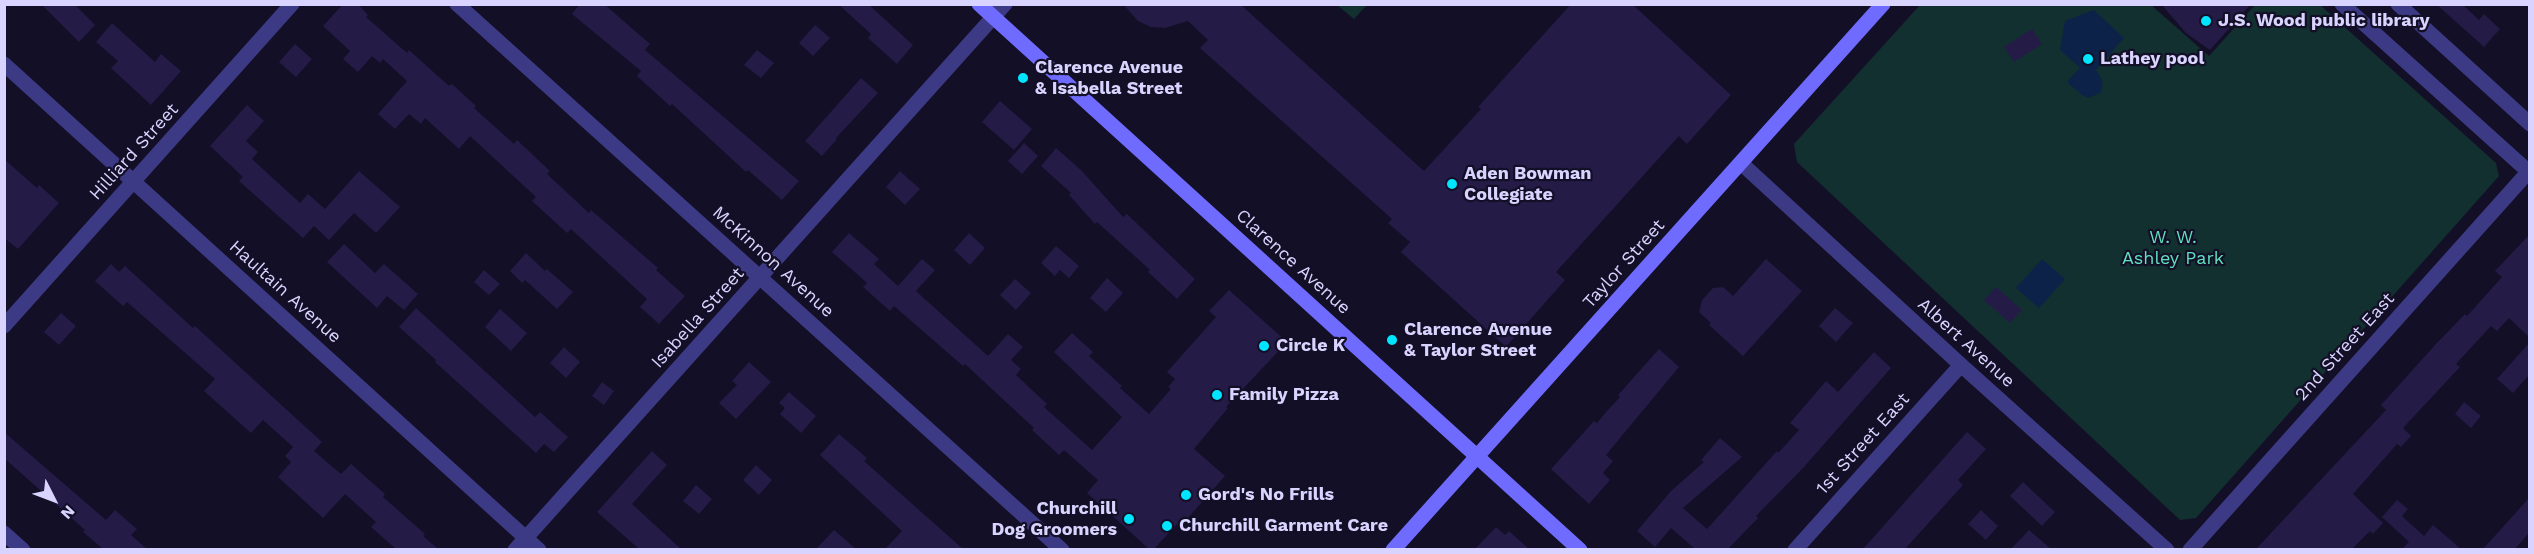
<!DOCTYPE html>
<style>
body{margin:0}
#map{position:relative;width:2534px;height:554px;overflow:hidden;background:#130f26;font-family:"Work Sans",sans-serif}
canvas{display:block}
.frame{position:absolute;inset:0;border:6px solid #d9d4ff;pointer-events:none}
.north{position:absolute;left:24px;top:470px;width:60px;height:60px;-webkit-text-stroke:4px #130f26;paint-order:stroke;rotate:132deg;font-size:16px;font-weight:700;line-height:24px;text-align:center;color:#d9d4ff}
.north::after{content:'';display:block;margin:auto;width:21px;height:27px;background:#d9d4ff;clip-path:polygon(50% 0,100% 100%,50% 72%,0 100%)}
</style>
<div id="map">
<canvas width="2534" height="554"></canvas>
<div class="frame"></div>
<div class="north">N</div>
</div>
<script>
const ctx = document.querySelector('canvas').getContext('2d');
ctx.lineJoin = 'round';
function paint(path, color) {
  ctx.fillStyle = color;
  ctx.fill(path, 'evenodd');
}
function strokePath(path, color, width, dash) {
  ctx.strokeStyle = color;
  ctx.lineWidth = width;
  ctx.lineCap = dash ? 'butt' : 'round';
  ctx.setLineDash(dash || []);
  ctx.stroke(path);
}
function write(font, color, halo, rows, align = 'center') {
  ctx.font = font + ' "Work Sans",sans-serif';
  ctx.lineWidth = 4.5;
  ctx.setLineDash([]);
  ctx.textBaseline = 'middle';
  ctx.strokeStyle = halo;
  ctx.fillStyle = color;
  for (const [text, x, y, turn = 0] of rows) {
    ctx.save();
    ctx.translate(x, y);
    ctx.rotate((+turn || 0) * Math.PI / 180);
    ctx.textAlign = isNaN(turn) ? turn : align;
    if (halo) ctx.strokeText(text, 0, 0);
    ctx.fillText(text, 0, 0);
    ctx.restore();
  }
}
paint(new Path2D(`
 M2319 4 2496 163 2499 176 2196 518 2180 520 1797 162 1794 144 1920 5H2151L2209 56 2255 5Z
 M1337 5H1367L1354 19Z`), '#12302f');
paint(new Path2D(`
 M2094 10 2124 38 2096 70C2102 79 2105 83 2100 93L2088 98 2082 95 2067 82 2080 68 2060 50 2065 21Z
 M2042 259 2065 279 2039 308 2016 288Z`), '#0c2248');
paint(new Path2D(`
 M41 4H74L95 25 79 42Z
 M343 4H358L368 15 366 17 407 53 409 50 449 86 452 84 476 106 474 108 514 144 517 140 550 171 547 174 589 213 591 210 658 268 656 270 685 296 659 324 640 307 647 299 571 229 567 233 532 201 536 197 470 136 459 149 425 118 421 124 409 114 395 129 378 114 407 81 383 59 380 63 372 56 358 72 343 59 350 51 323 26Z
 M580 4H604L650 44 645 50 799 181 782 200 748 170 746 172 672 104 670 106 637 76 641 71 572 14Z
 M838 4H868L913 45 897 64 868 38 871 34Z
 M1123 4H1240L1424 171 1481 109 1478 107 1571 4H1632L1731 95 1687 144 1679 136 1556 272 1565 280 1506 347 1401 252 1410 242 1388 223 1392 219 1200 48 1208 40 1188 21 1165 28 1151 27 1138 21Z
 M2161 4H2251L2210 50 2186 33Z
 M2436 4H2462L2479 20 2484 14 2500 29 2484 47Z
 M112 23 155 62 161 54 181 71 151 105 111 68 118 61 96 42Z
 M815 25 830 38 813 56 799 43Z
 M2032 29 2042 44 2014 62 2004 47Z
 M295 44 312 59 296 77 279 62Z
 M757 50 774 63 761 78 744 65Z
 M861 78 878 93 836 138 837 139 822 156 805 141Z
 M1000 101 1032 129 1014 150 982 122Z
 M247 105 264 121 246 141 258 152 252 159 300 203 308 194 325 209 359 171 400 207 376 233 354 213 329 240 314 226 303 238 239 181 243 177 210 146Z
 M1024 143 1038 156 1022 174 1008 161Z
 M1056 148 1082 171 1123 217 1127 214 1195 279 1177 299 1148 272 1150 270 1097 222 1095 224 1069 195 1071 193 1041 166Z
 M4 159 37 188 39 185 59 203 18 249 4 238Z
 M900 171 920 189 905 205 886 187Z
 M849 233 879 259 874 264 898 286 922 259 935 270 916 291 988 356 1008 334 1023 347 1011 360 1021 369 1016 375 1047 404 1044 407 1092 450 1122 417 1054 352 1072 333 1093 352 1089 356 1122 386 1120 388 1149 414 1171 389 1168 387 1175 379 1167 372 1216 317 1209 311 1229 290 1287 342 1226 407 1228 408 1194 449 1225 476 1180 527 1177 524 1154 549H1149L1087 493 1098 480 1064 450 1059 455 1032 430 1034 428 965 364 963 366 894 306 890 311 863 287 867 283 832 252Z
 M969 233 985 248 970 265 954 250Z
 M2529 235V337L2509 318 2497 331 2491 326 2456 364 2460 367 2403 428 2411 436 2401 447 2397 444 2353 494 2383 523 2373 534 2370 531 2352 549H2256L2386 410 2381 405 2435 345 2465 314 2467 316 2502 277 2495 271Z
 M344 244 375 273 384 264 418 294 404 310 387 296 377 308 327 262Z
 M1056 246 1079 266 1069 278 1060 270 1055 276 1041 263Z
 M526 253 545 271 547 269 573 292 557 309 525 280 522 283 510 271Z
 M1766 259 1802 291 1743 356 1709 325 1711 323 1699 312 1702 300 1713 288 1723 287 1733 296Z
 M111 264 119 272 125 266 193 328 195 326 322 442 314 451 341 474 351 464 385 494 383 497 425 534 423 536 438 549H396L371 527 376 522 345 494 323 518 278 477 291 462 285 456 293 447 263 420 251 433 204 391 215 379 127 302 123 306 95 281Z
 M484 270 500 284 489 295 474 282Z
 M1107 278 1123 293 1106 312 1090 298Z
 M1015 279 1031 293 1016 310 1000 295Z
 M1996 287 2022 310 2010 323 1984 300Z
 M416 308 535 417 540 412 568 437 554 452 544 444 536 453 435 362 436 360 399 327Z
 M1835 308 1853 323 1836 342 1819 326Z
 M500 309 527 333 511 351 485 327Z
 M61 313 76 326 59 345 44 332Z
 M2529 343V375L2513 393 2497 379Z
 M564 347 580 362 566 378 550 363Z
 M1659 349 1679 367 1606 455 1613 461 1603 473 1610 480 1589 504 1551 469 1594 421 1597 423 1607 411 1620 397 1618 395Z
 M1874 352 1891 368 1804 467 1756 516 1758 518 1728 549H1695L1671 528 1655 547 1637 531 1671 491 1704 462 1701 460 1720 438 1742 457 1683 508 1707 529 1777 451 1778 453 1799 430 1790 423 1826 381 1838 392Z
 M749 362 771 382 736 419 719 403 737 385 732 381Z
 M602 382 614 391 604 405 592 396Z
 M789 392 816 416 801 433 780 414 785 408 779 403Z
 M2464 402 2481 416 2471 428 2455 414Z
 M4 432 106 520 115 510 137 529 131 535 147 549H103L83 532 85 530 4 458Z
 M1967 432 1986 449 1958 480 1963 485 1905 549H1863Z
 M839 434 867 458 864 461 963 549H885L902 531 820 455Z
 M652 451 667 465 632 504 681 549H639L597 512Z
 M756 465 772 480 759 495 743 480Z
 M2023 482 2055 512 2042 526 2010 496Z
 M696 485 712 499 699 514 683 501Z
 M2529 498V533L2515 549H2483Z
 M2397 500 2408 509 2402 516 2424 536 2433 525 2461 549H2402L2409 542 2382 517Z
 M1981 510 1998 526 1986 540 1968 524Z
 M1496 527 1505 535 1509 531 1529 549H1475Z
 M834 530 856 549H816Z
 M2029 530 2051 549H2011Z`), '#241b47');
strokePath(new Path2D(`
 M457 4 1062 550
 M2342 4 2530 173
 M2398 4 2530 124
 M4 64 539 550
 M1741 163 1961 365 2167 550
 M4 326 292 4
 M4 533 23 550
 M515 550 1005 4
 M1795 550 1961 365
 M2190 550 2530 170`), '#3d3a85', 15);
strokePath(new Path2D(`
 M979 4 1580 550
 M1393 550 1883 4`), '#6f6bff', 15);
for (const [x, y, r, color] of [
 [2206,21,6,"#00e5ff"],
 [2088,59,6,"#00e5ff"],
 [1023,78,6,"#00e5ff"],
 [1452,184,6,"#00e5ff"],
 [1392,340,6,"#00e5ff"],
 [1264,346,6,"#00e5ff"],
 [1217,395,6,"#00e5ff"],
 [1186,495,6,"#00e5ff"],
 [1129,519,6,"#00e5ff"],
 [1167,526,6,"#00e5ff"]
]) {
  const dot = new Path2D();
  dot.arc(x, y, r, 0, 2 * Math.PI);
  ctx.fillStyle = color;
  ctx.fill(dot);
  strokePath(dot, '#130f26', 2);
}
write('bold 18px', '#d9d4ff', '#130f26', [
 ["J.S. Wood public library",2218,21],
 ["Lathey pool",2100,59],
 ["Clarence Avenue",1035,68],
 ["& Isabella Street",1035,89],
 ["Aden Bowman",1464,174],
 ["Collegiate",1464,195],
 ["Clarence Avenue",1404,330],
 ["& Taylor Street",1404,351],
 ["Circle K",1276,346],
 ["Family Pizza",1229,395],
 ["Gord's No Frills",1198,495],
 ["Churchill",1117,509,"right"],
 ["Dog Groomers",1117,530,"right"],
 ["Churchill Garment Care",1179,526]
], 'left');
write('18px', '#d9d4ff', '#130f26', [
 ["Hilliard Street",134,152,-48],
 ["McKinnon Avenue",773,262,42],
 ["Clarence Avenue",1293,262,42],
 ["Taylor Street",1624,264,-48],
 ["Haultain Avenue",285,292,42],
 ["Isabella Street",698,318,-48],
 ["Albert Avenue",1966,343,42],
 ["2nd Street East",2345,347,-48],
 ["1st Street East",1863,444,-48]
]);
write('18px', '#5fe0c0', '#130f26', [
 ["W. W.",2173,238],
 ["Ashley Park",2173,259]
]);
</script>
